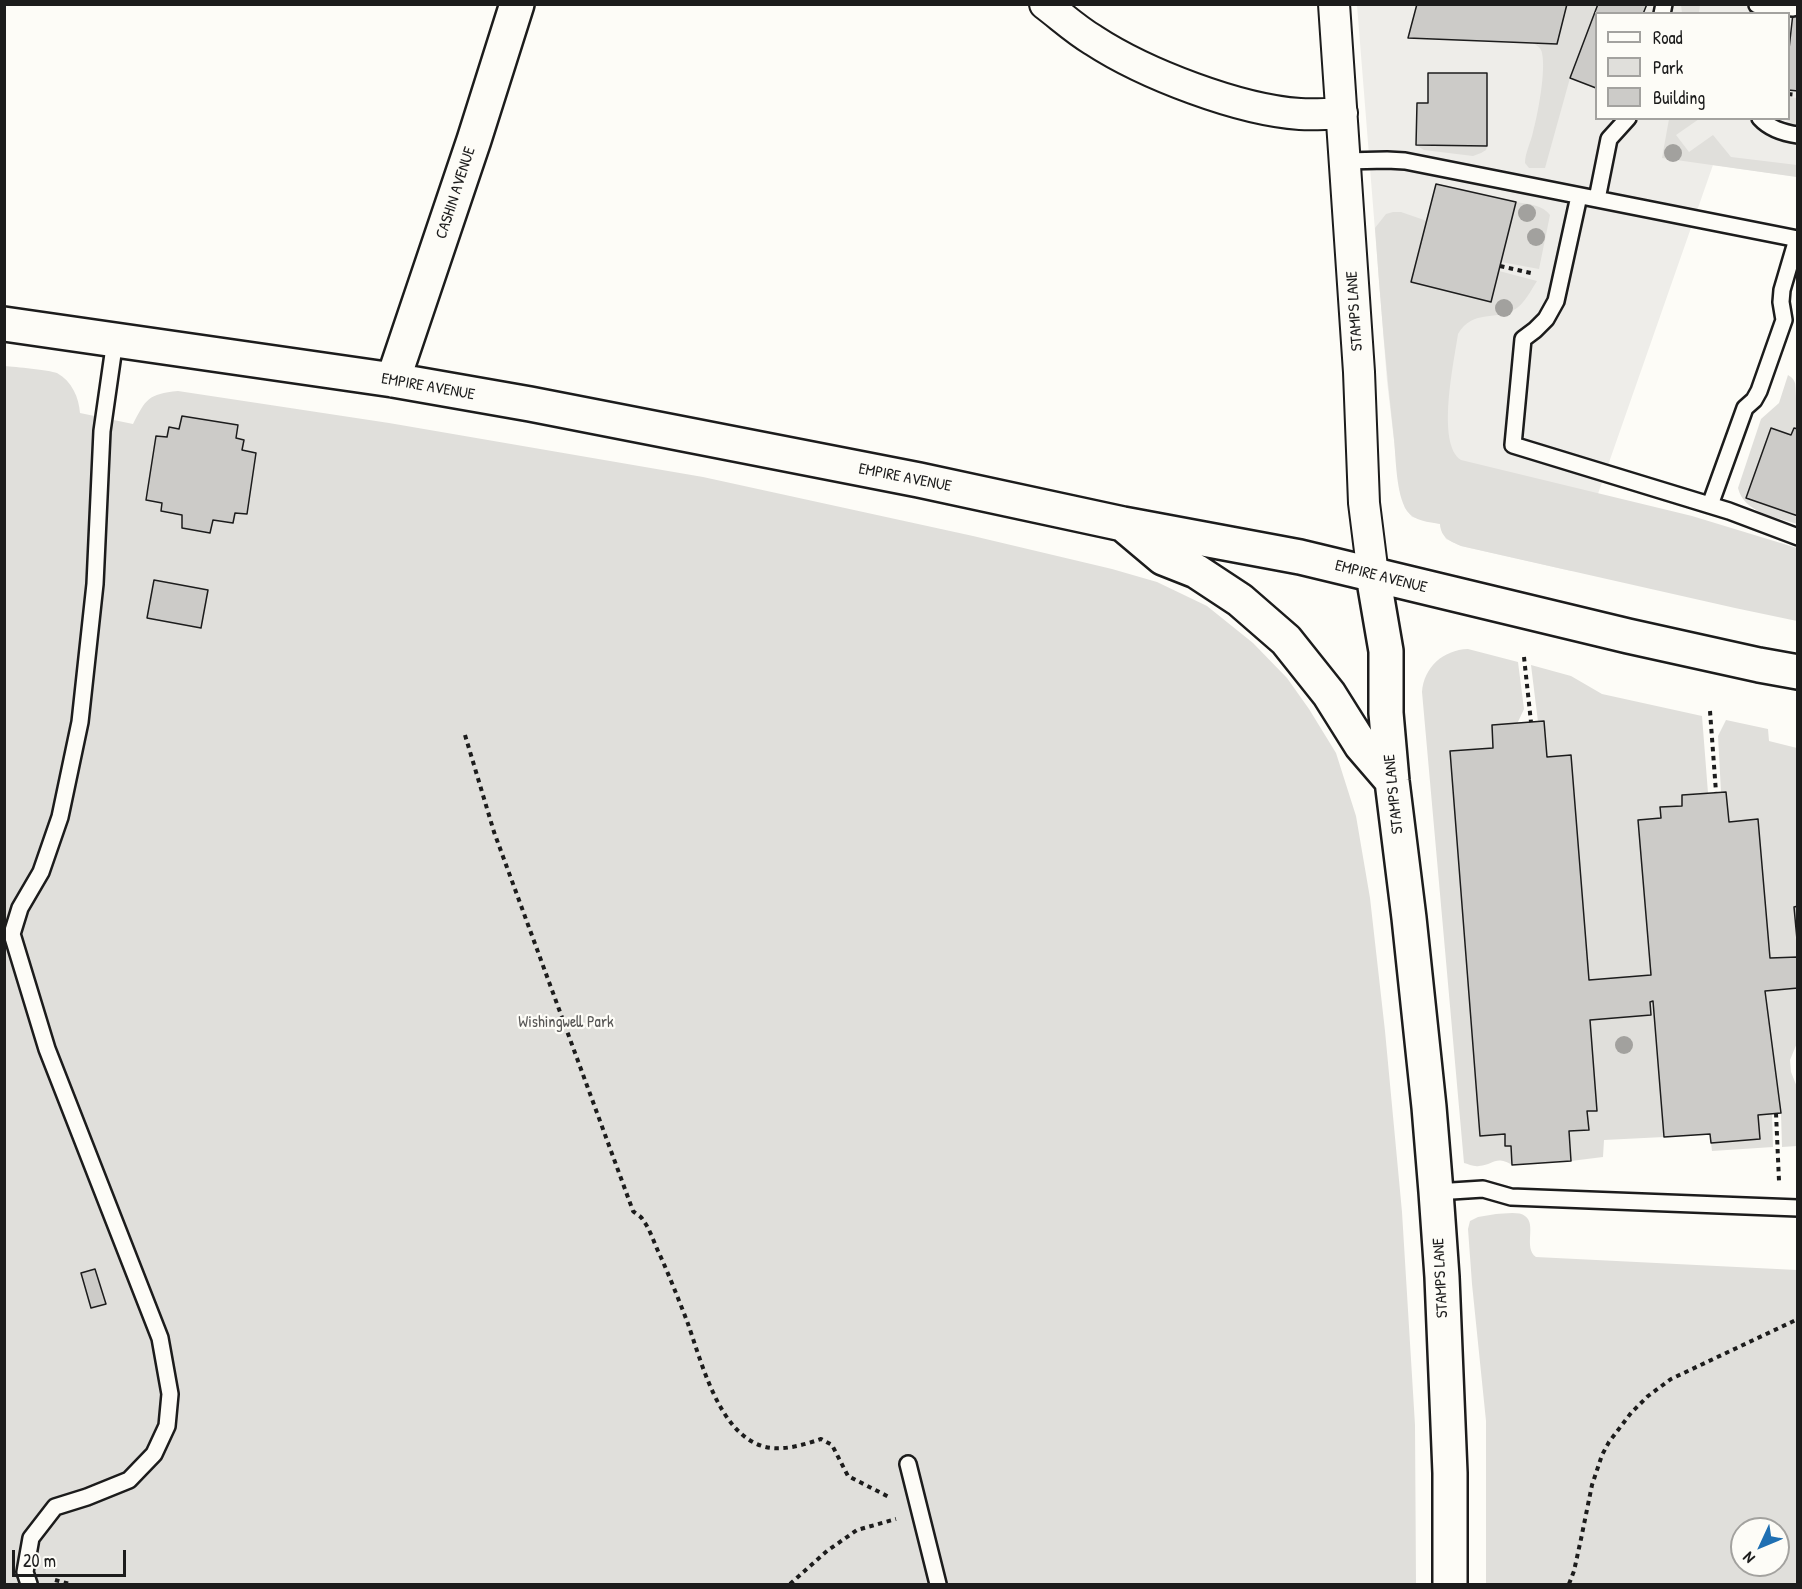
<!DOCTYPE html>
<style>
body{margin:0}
#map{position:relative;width:1802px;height:1589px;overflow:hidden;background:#fdfcf7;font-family:"Patrick Hand",sans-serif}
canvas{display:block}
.frame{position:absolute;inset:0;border:6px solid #1c1c1c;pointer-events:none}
.legend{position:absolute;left:1595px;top:12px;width:195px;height:108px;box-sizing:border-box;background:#fdfcf7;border:2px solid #a3a29f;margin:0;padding:8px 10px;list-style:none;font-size:18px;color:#1c1c1c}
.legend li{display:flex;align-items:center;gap:12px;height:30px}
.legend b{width:30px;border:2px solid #a3a29f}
.north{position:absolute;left:1730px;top:1517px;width:60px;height:60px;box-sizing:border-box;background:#fdfcf7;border:2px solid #a3a29f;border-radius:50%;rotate:226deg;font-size:16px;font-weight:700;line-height:24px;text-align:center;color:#1c1c1c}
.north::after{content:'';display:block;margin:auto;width:21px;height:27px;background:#1f6fb2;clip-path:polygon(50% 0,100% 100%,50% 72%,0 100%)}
.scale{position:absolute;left:12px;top:1550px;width:114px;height:27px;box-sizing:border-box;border:3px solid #1c1c1c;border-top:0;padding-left:8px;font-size:18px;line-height:21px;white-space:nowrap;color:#1c1c1c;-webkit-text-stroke:4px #fdfcf7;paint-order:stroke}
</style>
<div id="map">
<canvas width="1802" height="1589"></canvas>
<div class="frame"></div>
<ul class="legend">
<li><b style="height:8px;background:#fdfcf7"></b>Road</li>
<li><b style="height:16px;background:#e0dfdb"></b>Park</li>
<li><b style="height:16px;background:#cccbc8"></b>Building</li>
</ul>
<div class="north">N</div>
<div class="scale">20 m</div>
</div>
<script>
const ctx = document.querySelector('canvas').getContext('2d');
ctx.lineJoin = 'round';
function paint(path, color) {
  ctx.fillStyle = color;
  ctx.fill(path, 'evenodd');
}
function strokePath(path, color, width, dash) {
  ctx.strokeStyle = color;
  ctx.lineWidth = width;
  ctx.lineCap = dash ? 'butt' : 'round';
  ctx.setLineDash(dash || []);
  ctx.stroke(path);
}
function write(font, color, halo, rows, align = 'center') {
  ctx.font = font + ' "Patrick Hand",sans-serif';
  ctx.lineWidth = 4.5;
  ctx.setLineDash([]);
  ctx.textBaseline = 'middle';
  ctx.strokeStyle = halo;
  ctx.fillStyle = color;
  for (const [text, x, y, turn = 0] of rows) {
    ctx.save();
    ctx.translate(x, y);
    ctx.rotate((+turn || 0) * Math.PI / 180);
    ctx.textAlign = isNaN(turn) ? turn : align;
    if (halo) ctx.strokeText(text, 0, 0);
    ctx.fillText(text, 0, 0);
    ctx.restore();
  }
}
paint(new Path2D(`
 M1357 5H1797V177L1713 165 1571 571 1461 546 1446 539 1441 529 1440 524 1412 517 1405 508 1400 492 1387 381ZM1596 14H1788V118H1596Z`), '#eeede9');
paint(new Path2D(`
 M1566 5H1598L1570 78 1545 168H1529L1525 163C1525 153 1531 142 1533 132 1538 114 1546 71 1542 53 1541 48 1538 46 1533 43L1557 44Z
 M1681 5H1700L1699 13H1682Z
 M1789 97 1797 98V126L1785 119 1788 118Z
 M1669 119H1699L1676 135 1689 152 1713 135 1731 157 1797 165V177L1662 158Z
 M1416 145 1487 146 1486 150 1481 153 1473 156 1424 150Z
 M1516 202C1528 204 1543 205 1550 215L1539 269 1501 262Z
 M1393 212H1401L1427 221 1412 282 1491 302 1499 271 1537 281C1531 290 1526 301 1517 308 1497 322 1473 308 1458 334 1454 362 1436 444 1461 460L1692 516 1797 548V621L1735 608 1461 546C1450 541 1441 538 1440 524 1429 522 1414 521 1407 511 1396 494 1396 459 1394 439 1386 369 1380 299 1375 228L1386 214Z
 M5 366C15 367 49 370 57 373 72 381 79 398 80 413L133 424C146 399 148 394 178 391L389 423 703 477 973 536 1112 569 1157 582 1207 606 1253 643 1287 678 1309 709 1336 753 1356 816 1370 898 1385 1031 1402 1212 1415 1425 1416 1584H5Z
 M1788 375C1792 378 1793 378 1795 383 1796 386 1797 425 1796 429L1794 428 1791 435 1771 428 1746 498 1797 516V524C1776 517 1744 513 1738 488L1761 419 1779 403Z
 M1468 649 1518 662 1524 709 1517 724 1493 748 1450 751 1506 1146H1511L1512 1165C1495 1155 1494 1165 1479 1166 1474 1167 1468 1164 1464 1163L1422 692C1424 667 1443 650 1468 649Z
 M1531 665 1571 676 1602 694 1702 716 1708 793 1682 795V806L1660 807 1661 818 1638 820 1651 975 1589 980 1571 755 1547 757 1544 722H1538Z
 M1726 720 1768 729 1769 741 1797 748 1798 906 1794 907 1797 957 1770 958 1758 820 1729 822 1726 792H1721L1718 736Z
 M1797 988V1043L1790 1060 1791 1072 1797 1087V1146L1782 1147 1781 1113 1765 991Z
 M1653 1001 1664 1137 1604 1140 1603 1157 1571 1161 1569 1131 1589 1130 1587 1111 1597 1110 1590 1020 1650 1015V1002Z
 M1772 1113 1773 1147 1712 1151 1711 1143 1760 1139 1758 1115Z
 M1496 1214C1503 1214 1519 1211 1525 1216 1537 1224 1523 1248 1536 1257L1797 1270V1584H1486V1421L1472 1284 1468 1229 1470 1221 1478 1217ZM1742 1529H1778V1565H1742Z`), '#e0dfdb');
const building = new Path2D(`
 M1417 4H1567L1557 44 1408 38Z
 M1598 4H1647L1643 14H1596V88L1570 78Z
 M1794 4H1798V91L1788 90V58Z
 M1428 73H1487V146L1416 145 1417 103H1428Z
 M1436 184 1516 202 1491 302 1411 282Z
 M182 416 238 425 236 438 244 440 242 450 256 453 247 514 235 513 233 523 213 520 210 533 182 528V515L161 511 162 503 146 500 156 436 167 437 169 427 179 429Z
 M1771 428 1791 435 1794 428 1798 429V516L1746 498Z
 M154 580 208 590 201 628 147 618Z
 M1544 721 1547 757 1571 755 1589 980 1651 975 1638 820 1661 818 1660 807 1682 806V795L1726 792 1729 822 1758 819 1770 958 1798 957V988L1765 991 1781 1113 1758 1115 1760 1139 1711 1143 1710 1134 1664 1137 1653 1001 1650 1002 1651 1015 1590 1020 1597 1111H1587L1589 1130 1569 1131 1571 1161 1512 1165 1511 1146H1505V1134L1480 1136 1450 751 1493 748 1492 725Z
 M1798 906V951L1794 907Z
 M95 1269 106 1304 91 1308 81 1273Z`);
paint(building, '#cccbc8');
strokePath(building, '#1c1c1c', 1.5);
const lane = new Path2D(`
 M1757 5 1793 8
 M1662 14 1664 4
 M1760 118C1770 129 1783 133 1798 135
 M1345 161 1387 160 1405 161 1798 239
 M1579 196 1556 301 1546 319 1535 330 1523 339 1513 445 1729 511 1798 537
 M1597 199 1609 139 1628 118
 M1710 505 1745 408 1754 400 1759 391 1784 320 1781 302 1782 290 1797 239
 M1436 1192 1483 1189 1511 1197 1798 1208
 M908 1464 938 1584
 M29 1584 25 1572 31 1538 55 1507 87 1497 129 1480 154 1454 167 1426 170 1394 160 1338 47 1049 12 934 20 908 41 872 60 817 80 722 95 584 102 431 115 340`);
const street = new Path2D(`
 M1045 4C1061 16 1076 30 1093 40 1145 74 1239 110 1300 114 1314 115 1328 114 1342 113
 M1334 4 1359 372 1364 503 1373 575`);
const secondary = new Path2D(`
 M4 324 393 380 530 404 919 480 1123 524 1300 557 1628 636 1759 665 1798 672
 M393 380 474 140 517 4
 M1125 526 1163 558 1196 571 1240 600 1286 640 1329 694 1361 745 1392 781
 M1373 575 1386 651V713L1392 781 1409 918 1429 1107 1436 1192 1442 1277 1450 1473V1584`);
strokePath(lane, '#1c1c1c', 20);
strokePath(street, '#1c1c1c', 34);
strokePath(secondary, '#1c1c1c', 38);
strokePath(new Path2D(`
 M1788 94 1798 95
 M1500 266 1535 274
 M1524 657 1531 722
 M1710 711 1716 792
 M465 735 494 832 633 1211C636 1214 641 1216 643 1220 650 1229 654 1243 659 1253 669 1275 678 1298 687 1321 701 1360 718 1432 762 1446 781 1452 803 1445 821 1439L832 1445 848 1476 889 1497
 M1776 1113 1779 1181
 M55 1580 70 1584
 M790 1584 827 1551 857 1530 896 1519
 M1569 1584 1574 1571 1581 1539 1592 1485 1602 1455 1609 1442 1631 1413 1648 1396 1671 1379 1798 1319`), '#1c1c1c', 4, [4.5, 4.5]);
strokePath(lane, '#fdfcf7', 15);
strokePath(street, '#fdfcf7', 30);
strokePath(secondary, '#fdfcf7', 33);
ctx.fillStyle = '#a2a19e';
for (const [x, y] of [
 [1673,153],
 [1527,213],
 [1536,237],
 [1504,308],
 [1624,1045]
]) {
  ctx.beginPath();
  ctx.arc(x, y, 9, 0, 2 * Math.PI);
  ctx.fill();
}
write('16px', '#1c1c1c', '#fdfcf7', [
 ["CASHIN AVENUE",456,193,-72],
 ["STAMPS LANE",1355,311,-94],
 ["EMPIRE AVENUE",428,387,10],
 ["EMPIRE AVENUE",905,478,11],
 ["EMPIRE AVENUE",1381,577,14],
 ["STAMPS LANE",1394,794,-96],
 ["STAMPS LANE",1441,1278,-93]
]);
write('16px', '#575655', '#fdfcf7', [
 ["Wishingwell Park",566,1023]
]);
</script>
